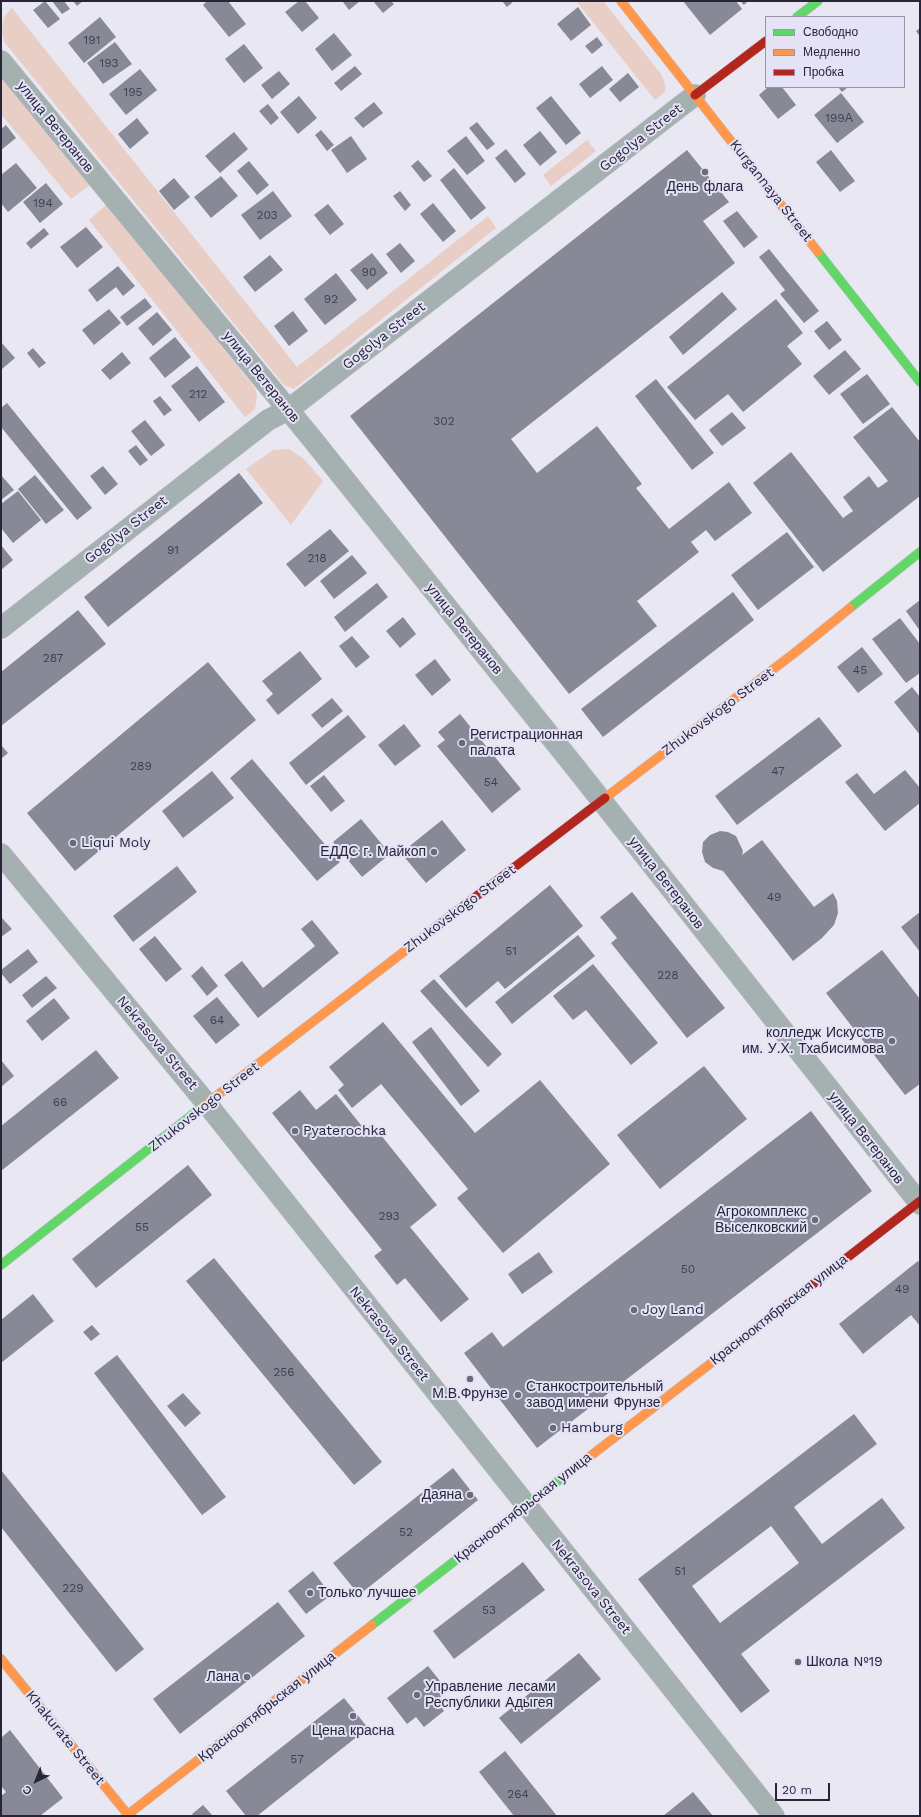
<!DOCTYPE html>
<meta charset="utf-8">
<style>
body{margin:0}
#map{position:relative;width:921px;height:1817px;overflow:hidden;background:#e8e7f2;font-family:"Work Sans",sans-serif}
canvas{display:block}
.frame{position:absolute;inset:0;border:2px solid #282539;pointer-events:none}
.legend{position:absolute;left:765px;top:16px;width:140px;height:72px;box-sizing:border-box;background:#e4e2f7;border:1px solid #9996ab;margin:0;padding:5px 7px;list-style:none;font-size:12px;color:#282539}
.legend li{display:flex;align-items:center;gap:8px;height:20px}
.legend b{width:20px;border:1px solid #9996ab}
.north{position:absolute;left:16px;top:1761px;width:40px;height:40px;-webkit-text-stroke:3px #e4e2f7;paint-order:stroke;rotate:223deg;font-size:11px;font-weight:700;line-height:16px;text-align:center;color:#282539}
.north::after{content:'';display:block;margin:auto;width:14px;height:18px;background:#282539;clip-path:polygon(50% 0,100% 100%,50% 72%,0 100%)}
.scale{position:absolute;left:775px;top:1783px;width:55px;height:18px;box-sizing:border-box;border:2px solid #282539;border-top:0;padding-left:5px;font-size:12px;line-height:14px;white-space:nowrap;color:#282539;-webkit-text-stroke:3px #e4e2f7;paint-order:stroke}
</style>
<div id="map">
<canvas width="921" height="1817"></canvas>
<div class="frame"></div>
<ul class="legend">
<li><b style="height:5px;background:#63d668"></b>Свободно</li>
<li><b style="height:5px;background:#ff974d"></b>Медленно</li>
<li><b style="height:5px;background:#b3261e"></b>Пробка</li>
</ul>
<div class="north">С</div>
<div class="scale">20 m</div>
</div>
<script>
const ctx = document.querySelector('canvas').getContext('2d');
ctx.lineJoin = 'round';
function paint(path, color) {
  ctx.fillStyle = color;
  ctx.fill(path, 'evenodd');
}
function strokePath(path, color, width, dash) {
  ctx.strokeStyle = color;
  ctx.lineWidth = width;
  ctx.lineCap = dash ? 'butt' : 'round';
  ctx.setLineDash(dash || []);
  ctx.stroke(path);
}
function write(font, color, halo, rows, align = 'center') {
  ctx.font = font + ' "Work Sans",sans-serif';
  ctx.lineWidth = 4;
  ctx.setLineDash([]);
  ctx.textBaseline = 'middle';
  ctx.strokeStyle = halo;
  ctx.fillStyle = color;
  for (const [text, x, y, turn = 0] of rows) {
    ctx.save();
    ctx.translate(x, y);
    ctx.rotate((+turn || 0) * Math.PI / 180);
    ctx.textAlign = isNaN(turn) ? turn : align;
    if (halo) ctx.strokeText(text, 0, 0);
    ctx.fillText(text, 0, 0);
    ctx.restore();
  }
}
paint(new Path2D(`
 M576 1H603L661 74C667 88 669 91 655 100Z
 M12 8 297 367 488 216 496 228 294 389 284 385 5 43C1 31 0 18 12 8Z
 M1 74 91 184 71 199 1 114Z
 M587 140 596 151 551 186 543 175Z
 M107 204 255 388 257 396 255 409 245 417 89 220Z
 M289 449 304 459 323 481 291 525 246 469 273 450Z`), '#e9cec5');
paint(new Path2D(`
 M45 1 60 19 48 28 33 10Z
 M52 1H64L70 9 62 14Z
 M73 1H83L77 6Z
 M207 1H228L246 24 229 37 203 5Z
 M299 1H305L319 18 302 32 285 12Z
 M345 1H360L349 10 343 2Z
 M373 1H391L394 4 383 13Z
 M502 1H514L507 7Z
 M683 1H736L742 9 710 35Z
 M740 1H748L744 5Z
 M578 7 591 25 571 41 557 24Z
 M100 17 116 37 84 63 68 43Z
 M920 28V37L916 31Z
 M334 33 352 55 332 71 315 49Z
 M597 37 603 45 592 54 585 46Z
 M115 42 132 64 103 84 87 63Z
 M244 44 263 68 244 83 225 59Z
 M355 66 362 74 341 91 334 83Z
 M602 66 613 80 590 98 579 84Z
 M140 69 157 90 126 115 109 94Z
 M279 71 290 84 272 99 261 85Z
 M628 73 639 87 620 102 609 89Z
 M768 87H782L796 105 778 119 759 95Z
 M838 87H848L842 92Z
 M841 93 864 122 837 143 814 115Z
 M299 96 317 118 298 134 280 112Z
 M551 96 581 133 566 145 536 108Z
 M374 102 383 113 363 128 354 118Z
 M268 104 279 118 271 125 259 111Z
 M137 118 149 133 130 149 118 134Z
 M477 122 495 144 487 150 469 128Z
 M6 125 16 138 1 150V129Z
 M321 130 334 145 327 151 315 135Z
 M540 131 557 152 540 166 523 145Z
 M234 132 248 149 220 173 205 156Z
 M351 136 367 159 347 173 331 150Z
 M466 136 485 161 467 175 447 151Z
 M506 149 526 174 515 183 495 158Z
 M687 150 729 202 703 221 735 263 511 439 537 473 597 426 642 484 636 488 669 529 729 482 752 513 715 541 706 530 691 542 699 552 637 601 657 626 569 694 350 416Z
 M831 150 855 181 840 192 816 162Z
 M418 160 432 176 424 182 411 166Z
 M249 161 269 185 257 195 237 171Z
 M16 163 37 188 8 212 1 203V175Z
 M454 168 486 208 471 220 440 180Z
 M221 176 238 196 211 218 194 197Z
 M174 178 190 197 174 210 159 191Z
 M46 183 63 204 40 223 23 202Z
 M273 191 292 216 260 240 241 215Z
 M400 191 411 205 405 211 393 196Z
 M433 203 456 231 443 242 420 214Z
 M328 204 344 224 330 235 314 215Z
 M737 211 758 237 744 248 723 221Z
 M86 227 103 247 77 268 60 247Z
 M44 228 49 234 31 249 26 243Z
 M400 243 415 261 401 273 386 254Z
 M769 249 819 311 804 323 780 294 785 290 759 257Z
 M372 253 388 273 367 290 350 270Z
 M270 255 283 270 255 292 243 277Z
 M118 266 135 286 123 296 116 287 97 302 88 290Z
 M336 273 357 300 325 325 304 299Z
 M722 292 737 309 683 355 669 337Z
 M145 298 152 307 127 326 120 317Z
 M776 299 803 333 787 346 802 364 743 412 728 394 695 420 667 387Z
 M109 309 121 323 94 345 82 330Z
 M293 311 308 331 289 346 274 326Z
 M157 312 172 330 153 346 138 328Z
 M827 321 842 340 829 350 814 331Z
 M175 337 191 357 165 378 149 358Z
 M1 342 15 358 2 369 1 367Z
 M33 348 46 363 39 368 27 353Z
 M845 350 861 369 829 395 813 376Z
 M122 352 131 363 110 380 101 370Z
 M197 366 225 402 199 422 171 386Z
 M867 374 890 404 863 424 840 394Z
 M656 379 714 453 692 470 635 396Z
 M160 396 172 410 164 416 153 401Z
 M7 403 92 508 77 520 1 427V408Z
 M892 407 920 442V496L823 572 753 483 791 452 843 518 853 511 843 497 869 476 878 488 888 481 853 437Z
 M732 412 746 428 722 446 709 430Z
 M145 420 165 445 151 456 131 431Z
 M136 445 148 460 140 466 128 451Z
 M103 466 118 484 105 495 90 476Z
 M239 473 263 503 108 627 84 597Z
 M1 475 14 490 1 500Z
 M35 475 64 510 46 524 18 489Z
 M18 491 41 520 13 543 1 528V504Z
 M330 529 349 551 305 587 286 564Z
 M787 532 814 567 758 610 731 575Z
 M1 545 13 560 1 570Z
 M352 555 367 573 334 599 320 581Z
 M377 583 388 597 345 632 334 617Z
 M733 592 754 620 603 737 581 709Z
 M920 600V631L906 611Z
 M78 610 106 644 1 726V672Z
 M403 617 416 634 400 648 386 631Z
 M900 618 920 644V673L906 683 872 639Z
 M352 636 370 657 356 668 339 646Z
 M862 647 883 674 858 693 837 667Z
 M300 651 322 679 278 715 266 700 273 694 262 681Z
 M435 659 451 680 432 696 415 675Z
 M208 662 256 720 75 871 27 813Z
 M912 687 920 697V735L894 702Z
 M332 698 343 711 322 728 311 715Z
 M460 714 521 789 492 813 437 746 445 740 438 732Z
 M348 715 366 737 306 785 289 763Z
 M819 717 842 746 737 825 715 796Z
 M404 724 421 746 395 766 378 745Z
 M1 745 8 753 1 759Z
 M252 759 340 862 317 881 230 778Z
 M905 770 920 788V803L885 831 845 782 857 773 874 794Z
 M212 771 234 798 183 838 162 811Z
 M324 775 345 801 331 812 310 786Z
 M361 819 390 854 362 877 333 842Z
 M442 820 466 850 426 883 401 853Z
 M720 831 728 832 736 836 743 851 742 855 762 840 814 907 833 893 837 901 838 913 834 925 822 938 793 961 723 871 713 868 705 862 702 852 703 842 710 835Z
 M177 866 197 892 133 942 113 916Z
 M550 885 583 926 505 989 498 981 466 1008 439 976Z
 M632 892 725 1008 687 1038 611 943 617 938 600 917Z
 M920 912V952L901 927Z
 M2 918 12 929 1 937V919Z
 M312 920 339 953 258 1018 224 975 242 961 263 988 315 946 301 929Z
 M578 935 595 956 512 1024 495 1002Z
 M155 936 182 969 166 982 139 949Z
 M28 949 38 962 10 984 1 973V970Z
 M882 950 920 999V1084L905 1095 826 993Z
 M593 964 658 1043 631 1065 586 1010 573 1020 553 996Z
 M202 966 218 986 207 996 191 976Z
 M46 976 57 988 32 1008 22 995Z
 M434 979 502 1054 488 1067 420 991Z
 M217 997 240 1025 216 1044 193 1016Z
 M54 998 70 1018 42 1041 26 1021Z
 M383 1022 475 1133 540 1080 610 1164 503 1253 457 1198 468 1189 381 1084 352 1108 338 1090 344 1085 329 1067Z
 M431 1027 480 1091 461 1106 412 1042Z
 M96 1050 119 1078 1 1171V1126Z
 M1 1060 14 1076 1 1087Z
 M704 1066 747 1119 660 1189 617 1135Z
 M300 1090 316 1110 336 1094 365 1130 372 1124 437 1205 410 1227 469 1299 441 1322 405 1278 397 1285 374 1256 382 1250 272 1113Z
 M811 1111 872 1191 537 1448 464 1353 492 1332 503 1347Z
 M188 1165 212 1195 96 1288 72 1259Z
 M539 1252 553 1272 522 1294 508 1274Z
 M214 1258 382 1462 354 1485 186 1281Z
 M918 1261 920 1263V1326L911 1315 863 1354 839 1324Z
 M33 1294 54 1321 1 1363V1320Z
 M92 1325 100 1334 91 1341 83 1332Z
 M117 1355 226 1497 202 1515 94 1373Z
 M183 1393 201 1413 185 1427 167 1406Z
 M854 1414 877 1444 794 1507 822 1544 882 1498 905 1528 741 1654 770 1691 741 1713 638 1579ZM771 1526 799 1563 720 1623 692 1586Z
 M453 1468 478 1500 359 1595 333 1563Z
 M1 1470 144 1649 116 1672 1 1527Z
 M523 1562 545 1590 454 1659 433 1631Z
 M313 1571 331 1595 306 1614 288 1591Z
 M278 1602 305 1636 180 1734 153 1699Z
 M579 1653 601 1679 521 1744 499 1718Z
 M428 1666 448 1691 436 1700 444 1711 424 1727 416 1717 407 1724 387 1698Z
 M344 1698 368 1728 257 1816H246L226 1791Z
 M10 1730 63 1798 40 1816H1V1796L6 1792 1 1786V1738Z
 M505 1751 557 1816H514L479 1772Z
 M693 1792 713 1816H663Z
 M203 1805 213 1816H194L192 1814Z`), '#888996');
const street = new Path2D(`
 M1 61 309 435 575 767 920 1204
 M1 628 268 420 288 410 695 95
 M1 854 207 1104 774 1816`);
const fast = new Path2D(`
 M797 17 818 1
 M818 252 920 382
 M850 608 920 552
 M1 1265 202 1107
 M372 1625 567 1474`);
const slow = new Path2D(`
 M621 1 818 252
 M605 798 797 651 850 608
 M202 1107 432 930
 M567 1474 745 1337
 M1 1659 129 1816
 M126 1816 372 1625`);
const jam = new Path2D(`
 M695 95 766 41
 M432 930 605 798
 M745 1337 920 1201`);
strokePath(street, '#c6c5d0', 22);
strokePath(fast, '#c6c5d0', 10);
strokePath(slow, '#c6c5d0', 10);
strokePath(jam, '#c6c5d0', 10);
strokePath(street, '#a5b0b1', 21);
strokePath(fast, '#63d668', 9);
strokePath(slow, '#ff974d', 9);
strokePath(jam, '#b3261e', 9);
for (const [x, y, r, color] of [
 [705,172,4,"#6b697a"],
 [462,743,4,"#6b697a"],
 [73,843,4,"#6b697a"],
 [434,852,4,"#6b697a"],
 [892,1041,4,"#6b697a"],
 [295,1131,4,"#6b697a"],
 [815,1220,4,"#6b697a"],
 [634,1310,4,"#6b697a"],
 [470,1379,4,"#6b697a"],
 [518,1395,4,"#6b697a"],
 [553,1428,4,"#6b697a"],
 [470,1495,4,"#6b697a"],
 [310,1593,4,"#6b697a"],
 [798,1662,4,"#6b697a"],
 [247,1677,4,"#6b697a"],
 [417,1695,4,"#6b697a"],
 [353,1716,4,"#6b697a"]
]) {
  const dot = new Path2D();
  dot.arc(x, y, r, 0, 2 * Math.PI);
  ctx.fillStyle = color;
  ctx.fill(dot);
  strokePath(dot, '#e4e2f7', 1.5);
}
write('12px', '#403e50', null, [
 ["191",92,40],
 ["193",109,63],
 ["195",133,92],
 ["199А",839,118],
 ["194",43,203],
 ["203",267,215],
 ["90",369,272],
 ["92",331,299],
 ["212",198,394],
 ["302",444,421],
 ["91",173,550],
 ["218",317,558],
 ["287",53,658],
 ["45",860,670],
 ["289",141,766],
 ["47",778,771],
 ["54",491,782],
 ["49",774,897],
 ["51",511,951],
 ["228",668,975],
 ["64",217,1020],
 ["66",60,1102],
 ["293",389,1216],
 ["55",142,1227],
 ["50",688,1269],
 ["49",902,1289],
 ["256",284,1372],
 ["52",406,1532],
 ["51",680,1571],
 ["229",73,1588],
 ["53",489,1610],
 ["57",297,1759],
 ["264",518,1794]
]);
write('14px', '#282539', '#e4e2f7', [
 ["улица Ветеранов",55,127,51],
 ["Gogolya Street",641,138,-38],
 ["Kurgannaya Street",771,191,52],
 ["Gogolya Street",384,336,-38],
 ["улица Ветеранов",261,377,51],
 ["Gogolya Street",126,530,-38],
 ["улица Ветеранов",464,629,51],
 ["Zhukovskogo Street",718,712,-37],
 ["улица Ветеранов",666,883,52],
 ["Zhukovskogo Street",460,909,-37],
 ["Nekrasova Street",157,1043,50],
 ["Zhukovskogo Street",204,1107,-38],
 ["улица Ветеранов",866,1138,52],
 ["Краснооктябрьская улица",779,1310,-38],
 ["Nekrasova Street",389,1334,51],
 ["Краснооктябрьская улица",523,1508,-38],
 ["Nekrasova Street",591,1587,51],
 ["Краснооктябрьская улица",267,1707,-38],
 ["Khakurate Street",65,1738,51]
]);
write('14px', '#282539', '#e4e2f7', [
 ["День флага",705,187,"center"],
 ["Регистрационная",470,735],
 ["палата",470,751],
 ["Liqui Moly",81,843],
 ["ЕДДС г. Майкоп",426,852,"right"],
 ["колледж Искусств",884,1033,"right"],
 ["им. У.Х. Тхабисимова",884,1049,"right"],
 ["Pyaterochka",303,1131],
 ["Агрокомплекс",807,1212,"right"],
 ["Выселковский",807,1228,"right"],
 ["Joy Land",642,1310],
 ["Станкостроительный",526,1387],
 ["завод имени Фрунзе",526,1403],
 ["М.В.Фрунзе",470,1394,"center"],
 ["Hamburg",561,1428],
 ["Даяна",462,1495,"right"],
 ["Только лучшее",318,1593],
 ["Школа №19",806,1662],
 ["Лана",239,1677,"right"],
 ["Управление лесами",425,1687],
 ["Республики Адыгея",425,1703],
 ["Цена красна",353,1731,"center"]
], 'left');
</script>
